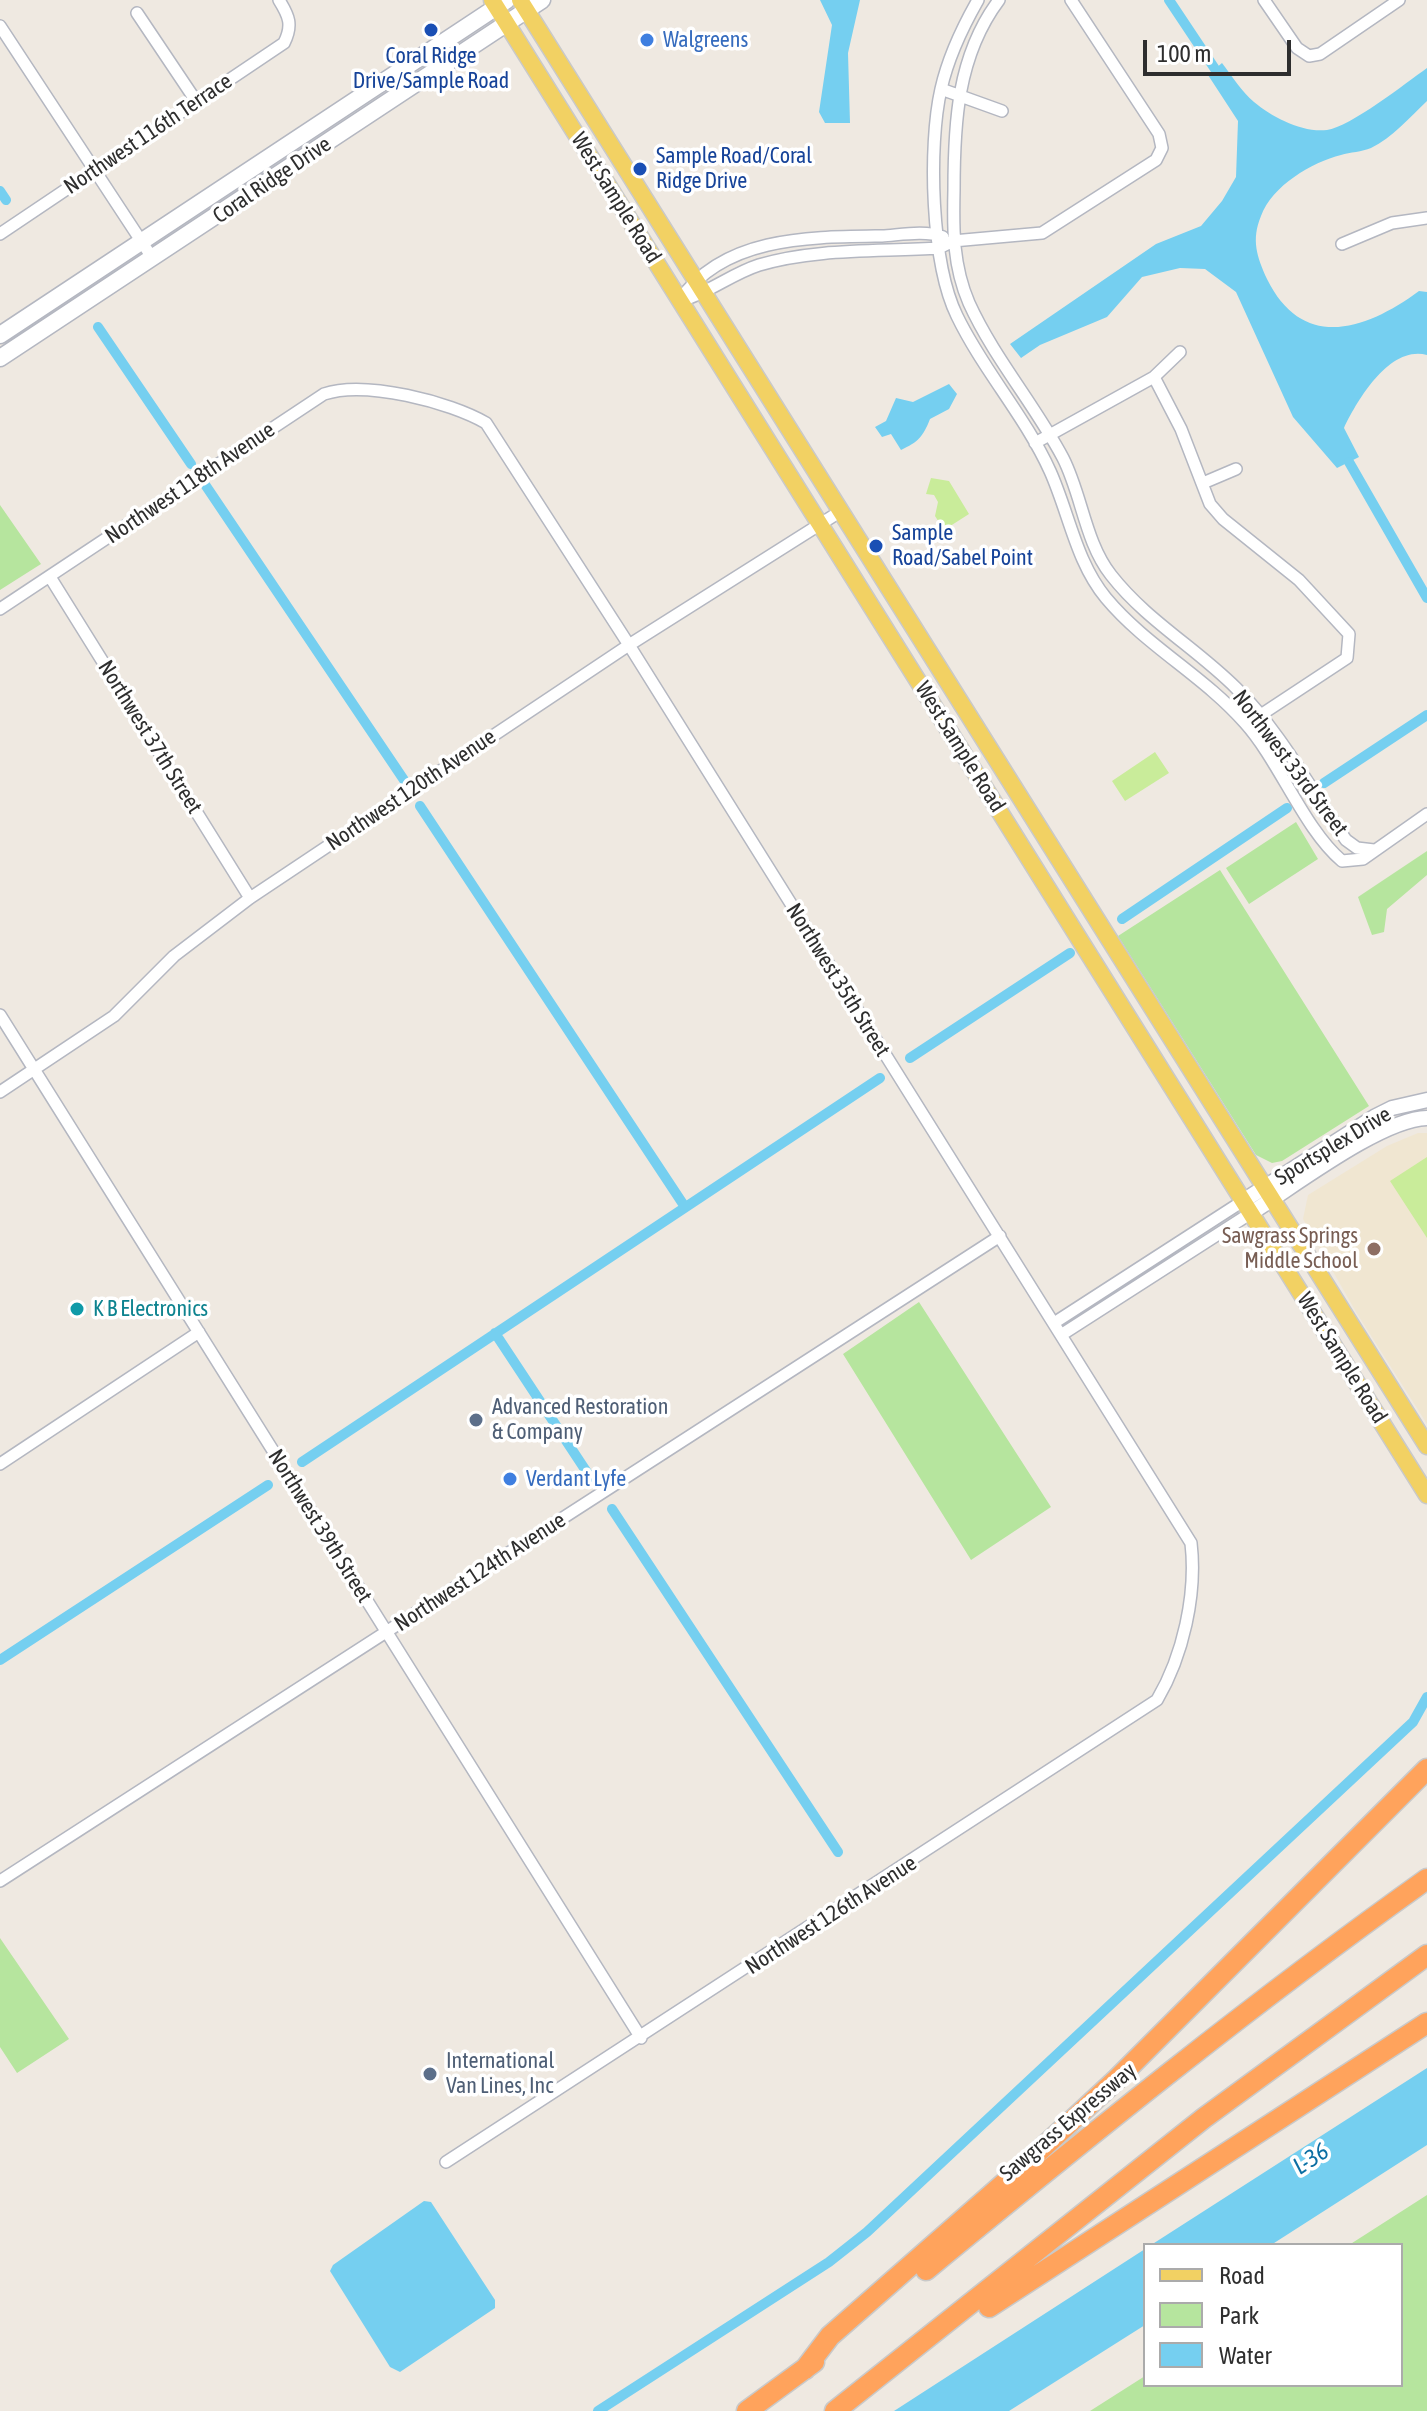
<!DOCTYPE html>
<style>
body{margin:0}
#map{position:relative;width:1427px;height:2411px;overflow:hidden;background:#efe9e1;font-family:"Asap Condensed",sans-serif}
canvas{display:block}
.legend{position:absolute;left:1143px;top:2243px;width:260px;height:144px;box-sizing:border-box;background:#fff;border:2px solid #ababab;margin:0;padding:10px 14px;list-style:none;font-size:24px;color:#2e2e2e}
.legend li{display:flex;align-items:center;gap:16px;height:40px}
.legend b{width:40px;border:2px solid #ababab}
.scale{position:absolute;left:1143px;top:40px;width:148px;height:36px;box-sizing:border-box;border:4px solid #2e2e2e;border-top:0;padding-left:10px;font-size:24px;line-height:28px;white-space:nowrap;color:#2e2e2e;-webkit-text-stroke:6px #fff;paint-order:stroke}
</style>
<div id="map">
<canvas width="1427" height="2411"></canvas>
<ul class="legend">
<li><b style="height:10px;background:#f2d163"></b>Road</li>
<li><b style="height:22px;background:#b6e59e"></b>Park</li>
<li><b style="height:22px;background:#75cff0"></b>Water</li>
</ul>
<div class="scale">100 m</div>
</div>
<script>
const ctx = document.querySelector('canvas').getContext('2d');
ctx.lineJoin = 'round';
function paint(path, color) {
  ctx.fillStyle = color;
  ctx.fill(path, 'evenodd');
}
function strokePath(path, color, width, dash) {
  ctx.strokeStyle = color;
  ctx.lineWidth = width;
  ctx.lineCap = dash ? 'butt' : 'round';
  ctx.setLineDash(dash || []);
  ctx.stroke(path);
}
function write(font, color, halo, rows, align = 'center') {
  ctx.font = font + ' "Asap Condensed",sans-serif';
  ctx.lineWidth = 7;
  ctx.setLineDash([]);
  ctx.textBaseline = 'middle';
  ctx.strokeStyle = halo;
  ctx.fillStyle = color;
  for (const [text, x, y, turn = 0] of rows) {
    ctx.save();
    ctx.translate(x, y);
    ctx.rotate((+turn || 0) * Math.PI / 180);
    ctx.textAlign = isNaN(turn) ? turn : align;
    if (halo) ctx.strokeText(text, 0, 0);
    ctx.fillText(text, 0, 0);
    ctx.restore();
  }
}
paint(new Path2D(`
 M1418 1133H1427V1424L1356 1312 1303 1219 1308 1195 1387 1146Z`), '#f0e6d1');
paint(new Path2D(`
 M0 505 41 564 0 590Z
 M1296 822 1318 859 1249 904 1226 868Z
 M1427 851V875L1387 909 1384 932 1372 935 1358 897Z
 M1220 870 1369 1106 1282 1161 1272 1163 1256 1155 1118 936Z
 M919 1302 1051 1507 971 1560 843 1354Z
 M0 1938 69 2039 17 2073 0 2047Z
 M1427 2195V2411H1090L1145 2376V2385H1401V2245H1349Z`), '#b6e59e');
paint(new Path2D(`
 M931 478 949 481 969 514 944 530 935 516 938 502 934 495 926 494Z
 M1155 752 1169 773 1125 801 1112 781Z
 M1427 1157V1238L1390 1181Z`), '#c9ec9a');
paint(new Path2D(`
 M820 0H860L848 53 850 123H825L819 112 832 25Z
 M1222 63C1232 76 1242 92 1254 102 1272 117 1302 133 1327 130 1350 127 1406 83 1427 68V101C1410 117 1392 138 1371 148 1362 152 1350 152 1341 155 1312 162 1272 186 1261 216 1251 240 1257 257 1267 279 1303 352 1366 330 1419 291L1427 292V355C1389 345 1357 401 1344 428L1359 457 1337 468 1293 417 1236 292 1205 269 1180 268 1142 277 1107 317 1040 345 1021 358 1010 344 1156 244 1201 226 1222 201 1236 177 1238 121 1208 75Z
 M949 384 957 394 949 409 930 419C923 437 918 442 901 450L891 434 882 437 875 427 886 421 896 398 913 402Z
 M1427 2068V2145L1271 2245H1151Z
 M424 2201 431 2202 495 2300V2308L400 2372 390 2367 330 2271 333 2265Z
 M1145 2249V2325L1009 2411H894Z`), '#75cff0');
strokePath(new Path2D(`
 M1169 0 1215 69
 M0 191 6 200
 M98 327 191 464
 M1349 462 1427 598
 M206 486 404 780
 M1324 783 1427 715
 M420 806 685 1207
 M1122 919 1287 808
 M910 1058 1070 953
 M495 1333 592 1480
 M302 1462 880 1078
 M612 1509 838 1852
 M0 1660 268 1485
 M598 2411 829 2262 867 2232 1413 1722 1427 1697`), '#75cff0', 10);
const minor = new Path2D(`
 M978 0C962 28 948 58 941 89 928 146 931 263 957 316 983 370 1025 416 1050 471 1069 513 1076 562 1106 598 1146 646 1204 676 1245 723 1280 762 1304 829 1342 861L1363 859 1427 814
 M999 0C957 56 954 124 954 190 953 230 953 266 969 303 994 358 1035 405 1063 458 1082 495 1085 542 1111 575 1146 620 1196 648 1236 688 1280 731 1311 790 1346 840L1357 848 1374 850
 M1264 0 1297 48 1309 56 1320 54 1399 0
 M137 13 196 101
 M0 26 153 259
 M941 89 1002 111
 M0 234 284 43C293 25 289 16 279 0
 M1342 244 1392 223 1427 218
 M680 300C724 236 811 237 882 236 900 235 925 230 943 237
 M680 301C709 293 731 274 759 265 816 248 880 252 939 248L953 241 1042 233 1156 160 1162 148 1159 134 1071 0
 M1154 377 1181 429 1210 504 1223 519 1299 580 1349 634 1347 658 1247 724
 M1035 443 1154 377 1180 352
 M1203 483 1236 469
 M50 577 250 898
 M0 609 324 394C365 380 450 402 486 423L629 645 1191 1543C1197 1594 1183 1656 1157 1700L446 2162
 M0 1015 641 2038
 M0 1092 114 1016 174 956 250 898 629 645 841 511
 M1054 1323 1243 1201
 M1061 1335 1251 1213
 M0 1464 199 1332
 M0 1881 1000 1236`);
const tertiary = new Path2D(`
 M1243 1201 1376 1116 1392 1108 1427 1100
 M1251 1213C1293 1187 1381 1119 1427 1118`);
const secondary = new Path2D(`
 M0 335 507 0
 M0 358 542 0`);
const primary = new Path2D(`
 M492 0 1427 1495
 M520 0 1427 1446`);
const motorway = new Path2D(`
 M926 2270C1090 2135 1254 2002 1427 1879
 M989 2307 1427 2023
 M805 2369 830 2336 1008 2180 1117 2079 1427 1769
 M747 2411 814 2362
 M835 2411 1204 2118 1427 1955`);
strokePath(minor, '#b4b7c1', 14);
strokePath(tertiary, '#b4b7c1', 17);
strokePath(secondary, '#b4b7c1', 19);
strokePath(primary, '#c9c9c9', 19);
strokePath(motorway, '#c9c9c9', 23);
strokePath(minor, '#fff', 11);
strokePath(tertiary, '#fff', 14);
strokePath(secondary, '#fff', 16);
strokePath(primary, '#f2d163', 16);
strokePath(motorway, '#ffa35c', 20);
for (const [x, y, r, color] of [
 [431,30,8,"#1a4fb4"],
 [647,40,8,"#3f7fe0"],
 [640,169,8,"#1a4fb4"],
 [876,546,8,"#1a4fb4"],
 [1374,1249,8,"#8d6e63"],
 [77,1309,8,"#0f9aa8"],
 [476,1420,8,"#5c6f8a"],
 [510,1479,8,"#3f7fe0"],
 [430,2074,8,"#5c6f8a"]
]) {
  const dot = new Path2D();
  dot.arc(x, y, r, 0, 2 * Math.PI);
  ctx.fillStyle = color;
  ctx.fill(dot);
  strokePath(dot, '#fff', 3);
}
write('22px', '#366cbe', '#fff', [
 ["Walgreens",663,40],
 ["Verdant Lyfe",526,1479]
], 'left');
write('22px', '#164399', '#fff', [
 ["Coral Ridge",431,56,"center"],
 ["Drive/Sample Road",431,81,"center"],
 ["Sample Road/Coral",656,156],
 ["Ridge Drive",656,181],
 ["Sample",892,533],
 ["Road/Sabel Point",892,558]
], 'left');
write('22px', '#2e2e2e', '#fff', [
 ["Northwest 116th Terrace",148,134,-34],
 ["Coral Ridge Drive",272,180,-34],
 ["West Sample Road",616,198,58],
 ["Northwest 118th Avenue",190,483,-34],
 ["Northwest 37th Street",150,737,58],
 ["West Sample Road",960,747,58],
 ["Northwest 33rd Street",1290,763,53],
 ["Northwest 120th Avenue",411,790,-34],
 ["Northwest 35th Street",838,980,58],
 ["Sportsplex Drive",1333,1146,-31],
 ["West Sample Road",1342,1358,58],
 ["Northwest 39th Street",320,1526,58],
 ["Northwest 124th Avenue",480,1572,-33],
 ["Northwest 126th Avenue",831,1915,-33],
 ["Sawgrass Expressway",1068,2122,-40]
]);
write('22px', '#785e54', '#fff', [
 ["Sawgrass Springs",1358,1236],
 ["Middle School",1358,1261]
], 'right');
write('22px', '#0d838f', '#fff', [
 ["K B Electronics",93,1309]
], 'left');
write('22px', '#4e5e75', '#fff', [
 ["Advanced Restoration",492,1407],
 ["& Company",492,1432],
 ["International",446,2061],
 ["Van Lines, Inc",446,2086]
], 'left');
write('italic 24px', '#0d6fa3', '#fff', [
 ["L-36",1311,2159,-33]
]);
</script>
